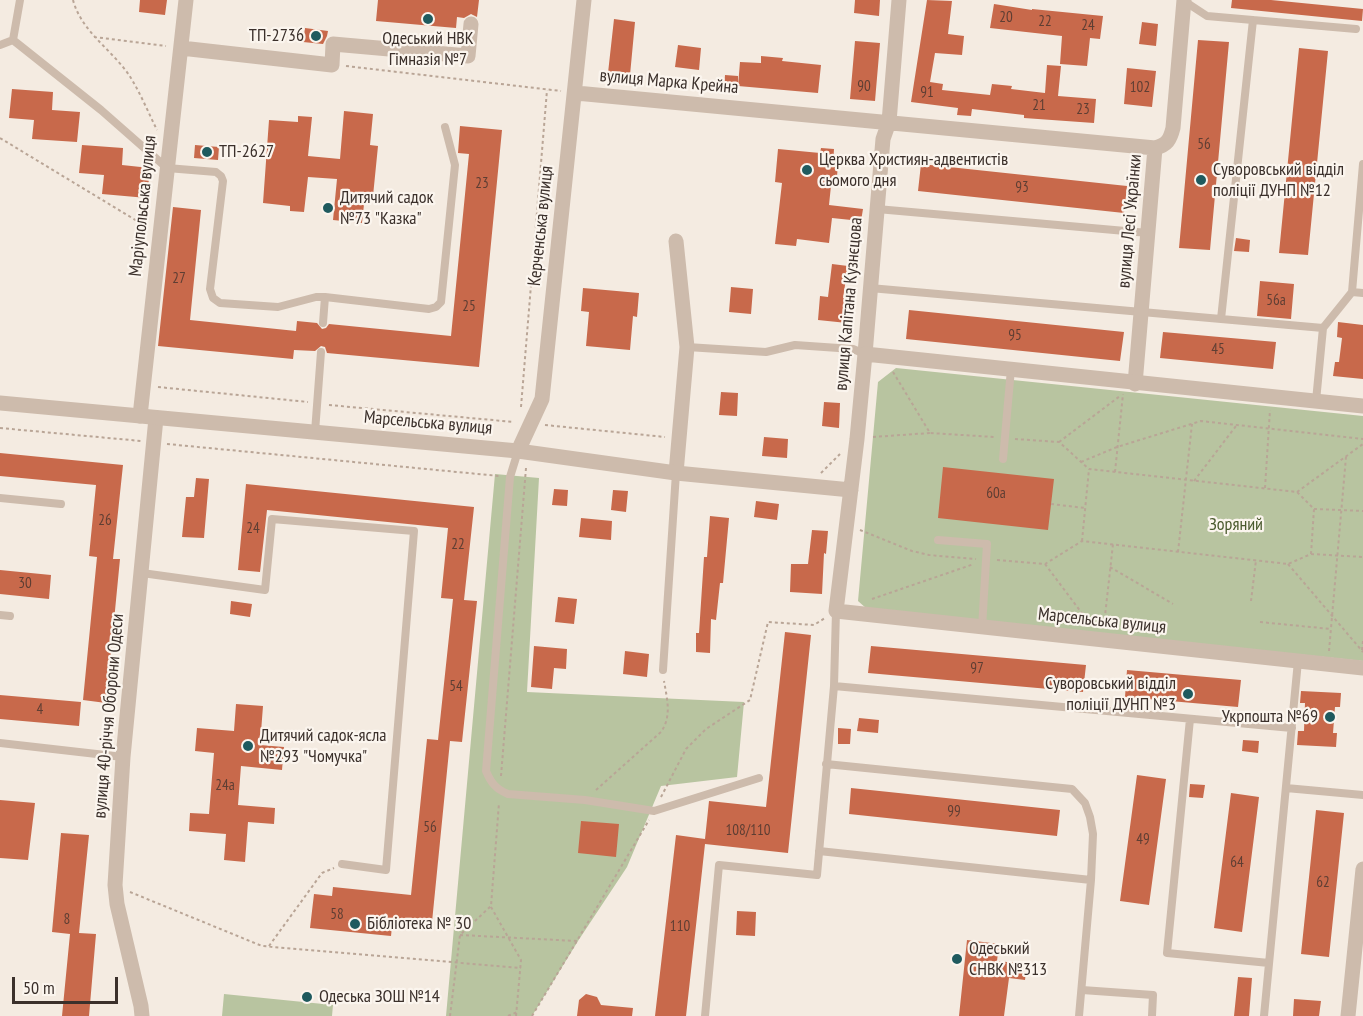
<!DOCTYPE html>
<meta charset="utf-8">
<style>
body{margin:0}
#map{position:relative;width:1363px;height:1016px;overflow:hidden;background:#f4ebe1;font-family:"PT Sans Narrow",sans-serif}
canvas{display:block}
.scale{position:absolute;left:12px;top:977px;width:106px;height:27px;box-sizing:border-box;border:3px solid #3b302b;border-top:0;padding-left:8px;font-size:18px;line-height:21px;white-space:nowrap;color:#3b302b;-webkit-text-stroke:4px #fbf5ee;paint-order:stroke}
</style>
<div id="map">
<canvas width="1363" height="1016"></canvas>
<div class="scale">50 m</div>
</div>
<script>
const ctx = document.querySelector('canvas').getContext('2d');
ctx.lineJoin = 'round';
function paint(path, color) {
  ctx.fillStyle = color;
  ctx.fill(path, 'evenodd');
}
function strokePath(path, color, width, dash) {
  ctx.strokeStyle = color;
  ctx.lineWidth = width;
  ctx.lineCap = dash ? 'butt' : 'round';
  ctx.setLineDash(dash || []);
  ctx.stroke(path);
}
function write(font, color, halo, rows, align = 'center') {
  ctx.font = font + ' "PT Sans Narrow",sans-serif';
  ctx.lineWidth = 4.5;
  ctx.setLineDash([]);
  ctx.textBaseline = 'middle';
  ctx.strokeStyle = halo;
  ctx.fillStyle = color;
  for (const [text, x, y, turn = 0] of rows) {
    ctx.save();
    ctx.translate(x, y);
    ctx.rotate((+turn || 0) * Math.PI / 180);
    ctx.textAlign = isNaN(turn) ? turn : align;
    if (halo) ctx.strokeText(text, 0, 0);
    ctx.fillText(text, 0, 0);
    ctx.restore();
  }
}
paint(new Path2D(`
 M896 368 1363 416V661L867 609 858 601 878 382Z
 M495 474 539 478 527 692 744 702 737 777 661 786 627 867 578 941 532 1016H446Z
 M224 994 333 1005 332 1016H222Z`), '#b8c4a0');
paint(new Path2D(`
 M140 0H167L165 15 139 12Z
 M378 0H479L477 17 471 14 464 18 457 17 456 28 376 21Z
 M855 0H880L879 16 854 13Z
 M927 0 952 1 948 34 964 36 962 55 935 53 930 82 943 84 942 90 990 95 992 84 1012 86 1011 89 1045 93 1047 65 1061 66 1058 96 1096 99 1094 123 1024 118V115L972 109 971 116 957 115 958 108 911 102Z
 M1232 0H1271L1363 9 1362 21 1231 8Z
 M994 4 1032 10V9L1103 16 1100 39 1090 38 1087 66 1060 64 1062 36 990 28Z
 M614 19 635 22 630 75 608 73Z
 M1142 22 1158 24 1156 46 1139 44Z
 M305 28 328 31 327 36 323 44 303 42Z
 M1198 40 1229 42 1210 250 1179 248Z
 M855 41 880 43 875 101 850 99Z
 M678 45 701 48 699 70 675 67Z
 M1299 48 1328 51 1308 255 1279 253Z
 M761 56 783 58 782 61 821 65 818 93 738 86 740 62 761 63Z
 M1127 68 1156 71 1152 107 1124 104Z
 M725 75 738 76V90L724 89Z
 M12 89 53 92 52 110 80 112 77 142 32 139 34 120 9 118Z
 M344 111 373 114 370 145 378 146 373 196 365 195 362 223 333 220 337 179 308 177 304 212 290 211V206L263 203 269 120 298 122V116L312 117 308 156 340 159Z
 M460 126 502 130 479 367 327 353 325 347 321 346 315 351 294 350 293 359 158 346 173 207 201 210 190 320 296 331 297 321 317 323 322 329 326 328 329 324 451 336 469 154 458 153Z
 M82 145 123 148 122 165 150 168 147 198 102 194 104 175 79 173Z
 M195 145 219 147 218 160 194 158Z
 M821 148 834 149 833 165H838L837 176H832L829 205 863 209 861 221 832 218 829 243 797 239 796 246 775 244 782 183 775 182 778 149 820 153Z
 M921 164 1127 186 1124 213 918 191Z
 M1236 238 1250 240 1249 252 1234 251Z
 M832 264 848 266 843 298 849 299 847 323 818 320 820 296 828 297Z
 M1260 281 1294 284 1291 319 1257 316Z
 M731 287 753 289 751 314 729 312Z
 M583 288 639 293 637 317 633 316 630 350 586 346 589 312 581 311Z
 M909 310 1124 332 1120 361 906 339Z
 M1338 322 1363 325V379L1333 376 1335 362H1339L1342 338 1337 337Z
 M1163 332 1276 342 1273 369 1160 358Z
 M721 392 738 393 737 416 719 415Z
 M824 402 840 403 839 428 822 426Z
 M764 437 788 439 787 458 762 456Z
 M0 453 123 465 113 559H120L106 703 83 700 97 557 89 556 96 485 0 476Z
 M943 467 1054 479 1048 530 938 518Z
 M196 478 209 479 204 538 182 537 186 497H194Z
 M246 484 474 507 464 600 477 601 462 742 450 741 432 922 393 918 391 936 310 928 314 894 332 896 333 887 411 895 427 739 438 740 453 599 441 598 448 528 267 510 260 572 238 570Z
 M554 489 568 490 567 506 552 505Z
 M613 490 628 491 626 512 611 510Z
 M756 501 779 504 777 520 754 517Z
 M710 516 729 518 723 583H720L716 620 711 619 710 653 696 652V633H699L704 557H707Z
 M581 518 612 521 611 540 579 537Z
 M812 530 828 531 826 554 824 553 822 594 790 592 791 564H808Z
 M0 570 51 575 49 599 0 594Z
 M558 597 577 599 574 624 555 622Z
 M231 601 252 604 250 617 230 614Z
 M785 632 811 635 788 853 705 844 686 1016H655L676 835 705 839 709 801 766 807Z
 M534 646 567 649 566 669 554 668 552 689 531 687Z
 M871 646 1086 665 1083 692 868 673Z
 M625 651 649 654 647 677 623 674Z
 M1127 670 1241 680 1238 707 1125 697Z
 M1301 691 1341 693 1340 707H1335L1333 733H1337L1336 747 1297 745 1298 731H1304L1305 703H1300Z
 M0 695 81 702 79 726 0 719Z
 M236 704 263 706 260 745 284 747 282 770 241 766 238 805 275 808 274 824 248 822 245 862 224 860 226 834 189 831 190 813 209 814 214 753 195 751 197 728 234 731Z
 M859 718 879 720 878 733 857 731Z
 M838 728 851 729 850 744H838Z
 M1243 740 1259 741 1258 753 1242 751Z
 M1137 775 1166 779 1149 905 1120 901Z
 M1190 784 1205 785 1203 798 1189 797Z
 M851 788 1060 810 1057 836 849 814Z
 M1231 793 1259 797 1242 932 1214 928Z
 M0 800 35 803 28 860 0 858Z
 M1316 810 1344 813 1329 957 1301 954Z
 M581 821 619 824 616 857 578 853Z
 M61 833 89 835 79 933 96 934 89 1016H62L70 934 52 932Z
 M737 911 756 912 755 936 736 935Z
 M967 940 999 944 997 961 1027 964 1025 980 1009 978 1004 1016H959Z
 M1238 977 1252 978 1249 1016H1234Z
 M586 994 597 997 601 1005 633 1008 632 1016H577L579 1000Z
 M1294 999 1321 1001 1319 1016H1293Z`), '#c8694b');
strokePath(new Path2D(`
 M73 0C81 31 112 50 129 75 140 92 148 112 157 130
 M94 37 166 46
 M346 66 561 91
 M0 138 147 227
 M893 372 930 433 994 437
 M158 387 308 402
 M329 405 514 422
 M521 407 547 90
 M545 425 665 437
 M0 428 141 441
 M873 437 930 433
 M1059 442 1120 396
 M167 444 499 476
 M1081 462 1117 447 1201 421 1363 439
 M1115 472 1123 394
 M821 473 840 454
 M1194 481 1236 426
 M1265 488 1270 410
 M1297 492 1363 444
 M1051 504 1085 508
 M1314 509 1363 511
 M860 530 912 551 929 555 976 559
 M1082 541 1089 469
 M1178 552 1192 424
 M1311 554 1363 557
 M997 560 1045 564 1082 541 1288 564 1311 554 1314 509 1297 492 1089 469 1059 442 1015 439
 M1045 564 1090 624
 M1288 564 1363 652
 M1110 567 1173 604
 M872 599 974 564
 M1251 601 1256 560
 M1260 622 1331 629
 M1104 625 1113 544
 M1362 650 1363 641
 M1329 651 1346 457
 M501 776 526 468
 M596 790 661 732C672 716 667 699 664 681
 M661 797 686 749 706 729 750 700 768 622 814 625 825 618
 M130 892 262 946 521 968
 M491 907 521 960 516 1016
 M460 935 577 941
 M269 946 322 873 334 868
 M450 1016 460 935 491 906 499 803
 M508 1016 517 1012
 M532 1016 649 820`), '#b9a596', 2, [3, 3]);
strokePath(new Path2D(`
 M1184 1 1207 16 1356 29
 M13 40 101 110 167 168 216 172 221 176 223 181 210 289 213 298 220 303 278 307 316 297H325L429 309 436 307 441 302 455 165 445 127
 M0 45 13 40 20 0
 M877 209 1148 233
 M870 288 1323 328
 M1352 292 1363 293
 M1221 319 1253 20
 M323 323 325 297
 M687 347 766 352 795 345 853 349 865 354
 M1316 401 1323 328 1352 292 1363 164
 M315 432 321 352
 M518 451 510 477 486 771C491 783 496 789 508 794L585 800 654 811 759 778
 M1003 459 1011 369
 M0 498 61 504
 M938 540 987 544 982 628
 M142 573 265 590 272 519 414 531 386 870 342 864
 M0 615 10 616
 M663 670 676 473
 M834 686 1292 728
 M1190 719 1167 953 1269 963
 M0 743 123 757
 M826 764 1072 789 1085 803 1090 817 1093 834 1091 880 1079 1016
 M1286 788 1363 795
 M819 851 1091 880
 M1082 990 1153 995 1152 1016
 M705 1016 719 865 817 875 834 686 836 611
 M1264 1016 1298 661`), '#cdbbac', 8);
strokePath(new Path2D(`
 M181 48 332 65 333 44 468 56 471 24
 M576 93 1155 148C1167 145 1170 140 1173 128L1184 0
 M676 241 687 347 676 473
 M865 354 883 139 889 122 899 0
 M1135 384 1155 148
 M140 416 186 0
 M518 451 542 399 584 0
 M142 1016 141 1006 117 904 115 885 123 757 156 418
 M1348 1016 1363 869`), '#cdbbac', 15);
strokePath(new Path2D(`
 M0 403 518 451 676 473 851 490
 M1363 406 865 354 857 439 836 611 1363 668`), '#cdbbac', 15);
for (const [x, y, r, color] of [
 [428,19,6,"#1f5a5e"],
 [316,36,6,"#1f5a5e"],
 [207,152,6,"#1f5a5e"],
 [807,170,6,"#1f5a5e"],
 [1201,180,6,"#1f5a5e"],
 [328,208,6,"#1f5a5e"],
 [1188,694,6,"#1f5a5e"],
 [1330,717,6,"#1f5a5e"],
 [248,746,6,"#1f5a5e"],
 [355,924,6,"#1f5a5e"],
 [957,959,6,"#1f5a5e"],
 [307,997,6,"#1f5a5e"]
]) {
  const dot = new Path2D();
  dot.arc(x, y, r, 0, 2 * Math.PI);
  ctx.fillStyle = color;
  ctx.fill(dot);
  strokePath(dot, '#fbf5ee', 2);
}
write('15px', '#5e3e33', null, [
 ["20",1006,18],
 ["22",1045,22],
 ["24",1088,26],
 ["90",864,87],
 ["102",1140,88],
 ["91",927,93],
 ["21",1039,106],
 ["23",1083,110],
 ["56",1204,145],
 ["23",482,184],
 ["93",1022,188],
 ["27",179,279],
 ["56а",1276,301],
 ["25",469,307],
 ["95",1015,336],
 ["45",1218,350],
 ["60а",996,494],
 ["26",105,521],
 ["24",253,529],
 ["22",458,545],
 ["30",25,584],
 ["97",977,669],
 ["54",456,687],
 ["4",40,710],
 ["24а",225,786],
 ["99",954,812],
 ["56",430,828],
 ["108/110",748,831],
 ["49",1143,840],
 ["64",1237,863],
 ["62",1323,883],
 ["58",337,915],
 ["8",67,920],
 ["110",680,927]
]);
write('18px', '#3b302b', '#fbf5ee', [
 ["ТП-2736",304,36,"right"],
 ["Одеський НВК",428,39,"center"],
 ["Гімназія №7",428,60,"center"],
 ["ТП-2627",219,152],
 ["Церква Християн-адвентистів",819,160],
 ["сьомого дня",819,181],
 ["Суворовський відділ",1213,170],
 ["поліції ДУНП №12",1213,191],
 ["Дитячий садок",340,198],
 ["№73 \"Казка\"",340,219],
 ["Суворовський відділ",1176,684,"right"],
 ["поліції ДУНП №3",1176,705,"right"],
 ["Укрпошта №69",1318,717,"right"],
 ["Дитячий садок-ясла",260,736],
 ["№293 \"Чомучка\"",260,757],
 ["Бібліотека № 30",367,924],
 ["Одеський",969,949],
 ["СНВК №313",969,970],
 ["Одеська ЗОШ №14",319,997]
], 'left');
write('18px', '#3b302b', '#fbf5ee', [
 ["вулиця Марка Крейна",669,82,5],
 ["Маріупольська вулиця",143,206,-84],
 ["вулиця Лесі Українки",1130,221,-85],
 ["Керченська вулиця",541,226,-84],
 ["вулиця Капітана Кузнєцова",849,304,-85],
 ["Марсельська вулиця",428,423,5],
 ["Марсельська вулиця",1102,621,6],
 ["вулиця 40-річчя Оборони Одеси",109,716,-85]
]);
write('18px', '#4a5a2e', '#fbf5ee', [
 ["Зоряний",1236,525]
]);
</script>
